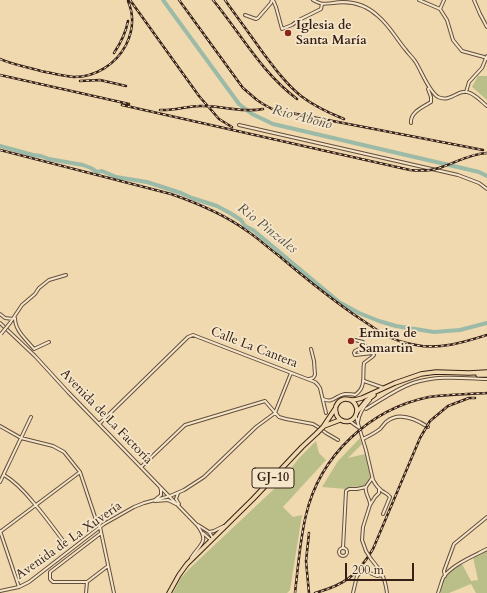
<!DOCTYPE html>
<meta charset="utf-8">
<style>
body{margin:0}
#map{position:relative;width:487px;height:593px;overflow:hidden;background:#f0d9ae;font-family:Cardo,serif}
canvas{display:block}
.scale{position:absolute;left:345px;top:563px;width:69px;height:18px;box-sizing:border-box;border:2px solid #362017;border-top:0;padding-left:5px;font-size:12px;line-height:14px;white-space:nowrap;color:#362017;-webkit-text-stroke:3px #f5e6ca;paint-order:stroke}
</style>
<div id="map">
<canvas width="487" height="593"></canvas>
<div class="scale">200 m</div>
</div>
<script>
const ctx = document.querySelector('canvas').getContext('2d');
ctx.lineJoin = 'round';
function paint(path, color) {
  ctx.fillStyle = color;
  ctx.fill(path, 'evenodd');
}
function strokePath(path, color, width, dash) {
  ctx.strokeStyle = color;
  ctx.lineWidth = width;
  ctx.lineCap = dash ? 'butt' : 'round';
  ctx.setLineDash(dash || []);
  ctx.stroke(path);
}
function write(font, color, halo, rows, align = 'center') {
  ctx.font = font + ' Cardo,serif';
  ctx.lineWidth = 3.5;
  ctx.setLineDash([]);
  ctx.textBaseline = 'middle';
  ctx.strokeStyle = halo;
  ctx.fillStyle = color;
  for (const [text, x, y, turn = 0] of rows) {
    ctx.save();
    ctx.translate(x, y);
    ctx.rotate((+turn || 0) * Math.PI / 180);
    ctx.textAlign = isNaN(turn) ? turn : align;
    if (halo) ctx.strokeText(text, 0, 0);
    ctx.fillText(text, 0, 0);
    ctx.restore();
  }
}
paint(new Path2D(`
 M478 76H487V100L472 87Z
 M360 438 362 444 348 458 365 454 370 475C369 493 354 483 346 489L322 487 338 461Z
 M316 441 319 453 326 460 283 507 293 517 302 515 290 590 287 593H173L181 578 189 569 274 489 300 457Z
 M487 551V593H476L471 584 449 593H441C440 578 451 571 462 564L471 581 478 580 473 557Z`), '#babf8a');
strokePath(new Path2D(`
 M163 0 239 104 252 114 273 124 479 172 487 176
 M0 146 33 155 41 156 49 159 83 165 91 168 97 172 102 171 116 177 147 182 181 193 192 198 217 206 230 213 241 220 245 226 253 230 339 302 359 313 379 321 396 326 434 332 460 330 487 323`), '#9bbaa7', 4);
const minor = new Path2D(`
 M273 0 276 7 282 29 292 25 299 20 321 9 322 4
 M313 0C322 5 323 4 333 3 351 0 365 4 378 16 389 25 396 38 405 49 408 53 412 57 415 61 421 70 429 92 438 97 450 103 457 90 467 92 474 93 482 102 487 106
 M419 0 440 9
 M474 0 480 14 487 27
 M440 9 447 20 453 40 462 51 484 57 487 59
 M440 9 444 0
 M245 15 256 19 258 18 271 3 272 0
 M466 92 469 82 482 68 487 56
 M411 123C410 112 423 107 431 102V97L428 89 430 88
 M239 125 458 175 479 183 487 189
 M0 314 5 318 13 319
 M15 318C15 331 26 339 34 349L49 342
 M0 323 35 356 68 392 197 525C210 542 200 544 191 558
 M10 323 22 305 35 294 39 288 49 280 66 275
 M309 379 313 378 315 375 314 361 311 349
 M364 381 384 388
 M323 399C333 404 336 395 345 394 348 394 352 394 355 395 367 387 362 375 364 363L372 357 374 355 373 353 355 355 354 353 355 351 365 346V345L363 342 355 340
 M366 409C381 400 396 389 413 383 437 375 462 378 487 379
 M356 417 366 450 373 480C375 484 378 488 382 491 385 493 387 493 390 497L383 514
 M351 422 358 427
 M358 422C359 413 364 406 370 400
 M99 424 188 337 193 335 315 382 318 385 320 388 326 413
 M0 426 21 438 53 446 64 452 80 472 97 523 100 527 114 593
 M363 439C369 436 375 433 380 429 382 427 384 424 386 422 399 411 416 419 428 427
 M141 467 185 425 265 401 279 417 286 419 313 424 318 427 326 433 338 440
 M4 475C16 482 24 491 33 502 45 516 56 531 67 546
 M0 482 31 417
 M178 493 176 499 179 504
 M156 499 161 495V490L160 487
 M155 501 168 500 176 504
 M370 504C370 499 364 492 366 487 368 483 370 482 372 478
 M198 525 209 532 213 538
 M0 531 19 587
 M0 532 80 472
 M209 532 214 531 224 526
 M101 533 50 572V579L53 582H87L108 566
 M203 533 211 540
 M339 552a4 4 0 1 1 8 0a4 4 0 1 1-8 0Z
 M343 548 346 491 349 489H357L366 487
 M366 551 362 540 363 527 370 505 375 497 379 493V489
 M371 559C381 571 385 577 387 593
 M445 576 444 571 454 544 487 517
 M0 591 19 587 29 582 104 524 134 507 144 503 170 496 184 490 204 477 256 427 275 413 291 373
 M86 593 87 582
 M353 593 357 576 363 570 377 576 383 575
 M438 593C440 588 441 583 443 578 451 565 474 556 487 549`);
const highway = new Path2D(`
 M478 375H487
 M351 400C364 409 353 427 341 420 338 418 336 415 336 412 334 406 339 399 346 399 348 399 350 400 352 400 355 400 359 399 362 398L395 383 421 374 436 372 469 373 487 372
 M357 412 366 401 374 395
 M324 426 340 420
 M323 427 335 409
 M169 593 179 575 187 564 253 499 302 447 317 433`);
strokePath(minor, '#644e3d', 4);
strokePath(highway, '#362017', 5.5);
strokePath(minor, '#f5e6ca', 2);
strokePath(highway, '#f0d9ae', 3.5);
const rail = new Path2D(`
 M130 0 199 96 219 119 232 127
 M179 0 243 88 257 100 263 104 272 109 286 112 483 150
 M213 0C241 34 261 72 297 99
 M225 0C237 17 249 33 261 50 273 66 285 83 301 96 314 106 329 113 344 119
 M114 53C120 44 126 32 128 21
 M0 59C13 65 27 67 41 71 52 73 63 76 74 77 96 77 116 64 126 45 133 31 134 15 128 1
 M0 75 129 104
 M80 81 100 80 126 86
 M122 105 410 170C420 171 430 171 439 168 455 163 469 154 487 153
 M160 110C175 111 189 105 203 106 224 106 243 113 263 109
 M0 150 171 194C197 203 224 214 247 231 258 238 267 247 278 255 305 278 332 300 362 320 370 325 378 331 387 336 396 341 406 343 416 345 439 350 465 342 487 335
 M309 533 306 561 309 593
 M295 593C298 567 300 540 306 515 320 455 370 409 429 397 448 394 468 394 487 393
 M315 593C344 585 357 576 373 549L420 438 430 421 448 406 469 398H475`);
strokePath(rail, '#362017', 2.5);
strokePath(rail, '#f5e6ca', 1, [3]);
const minorBridge = new Path2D(`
 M1 334 10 323
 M366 551 371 559`);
const highwayBridge = new Path2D(`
 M317 433 323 427`);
strokePath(minorBridge, '#644e3d', 4, []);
strokePath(highwayBridge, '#362017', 5.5, []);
strokePath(minorBridge, '#f5e6ca', 2);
strokePath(highwayBridge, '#f0d9ae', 3.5);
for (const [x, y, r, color] of [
 [288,33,4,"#8f2418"],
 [351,341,4,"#8f2418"]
]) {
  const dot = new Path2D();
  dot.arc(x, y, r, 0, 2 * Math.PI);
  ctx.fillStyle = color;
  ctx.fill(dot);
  strokePath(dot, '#f5e6ca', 1.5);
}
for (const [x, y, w] of [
 [273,478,42]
]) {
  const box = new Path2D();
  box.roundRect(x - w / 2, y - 10, w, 20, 3);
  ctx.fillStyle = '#f5e6ca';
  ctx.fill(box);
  strokePath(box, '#362017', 1);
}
write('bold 12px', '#362017', null, [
 ["GJ-10",273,478]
]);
write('bold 13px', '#362017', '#f5e6ca', [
 ["Iglesia de",296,26],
 ["Santa María",296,41],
 ["Ermita de",359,334],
 ["Samartin",359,349]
], 'left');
write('13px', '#362017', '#f5e6ca', [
 ["Calle La Cantera",254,348,21],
 ["Avenida de La Factoría",106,417,46],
 ["Avenida de La Xuvería",69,541,-35]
]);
write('italic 14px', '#544e42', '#f5e6ca', [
 ["Rio Aboño",302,118,15],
 ["Rio Pinzales",267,229,38]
]);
</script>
